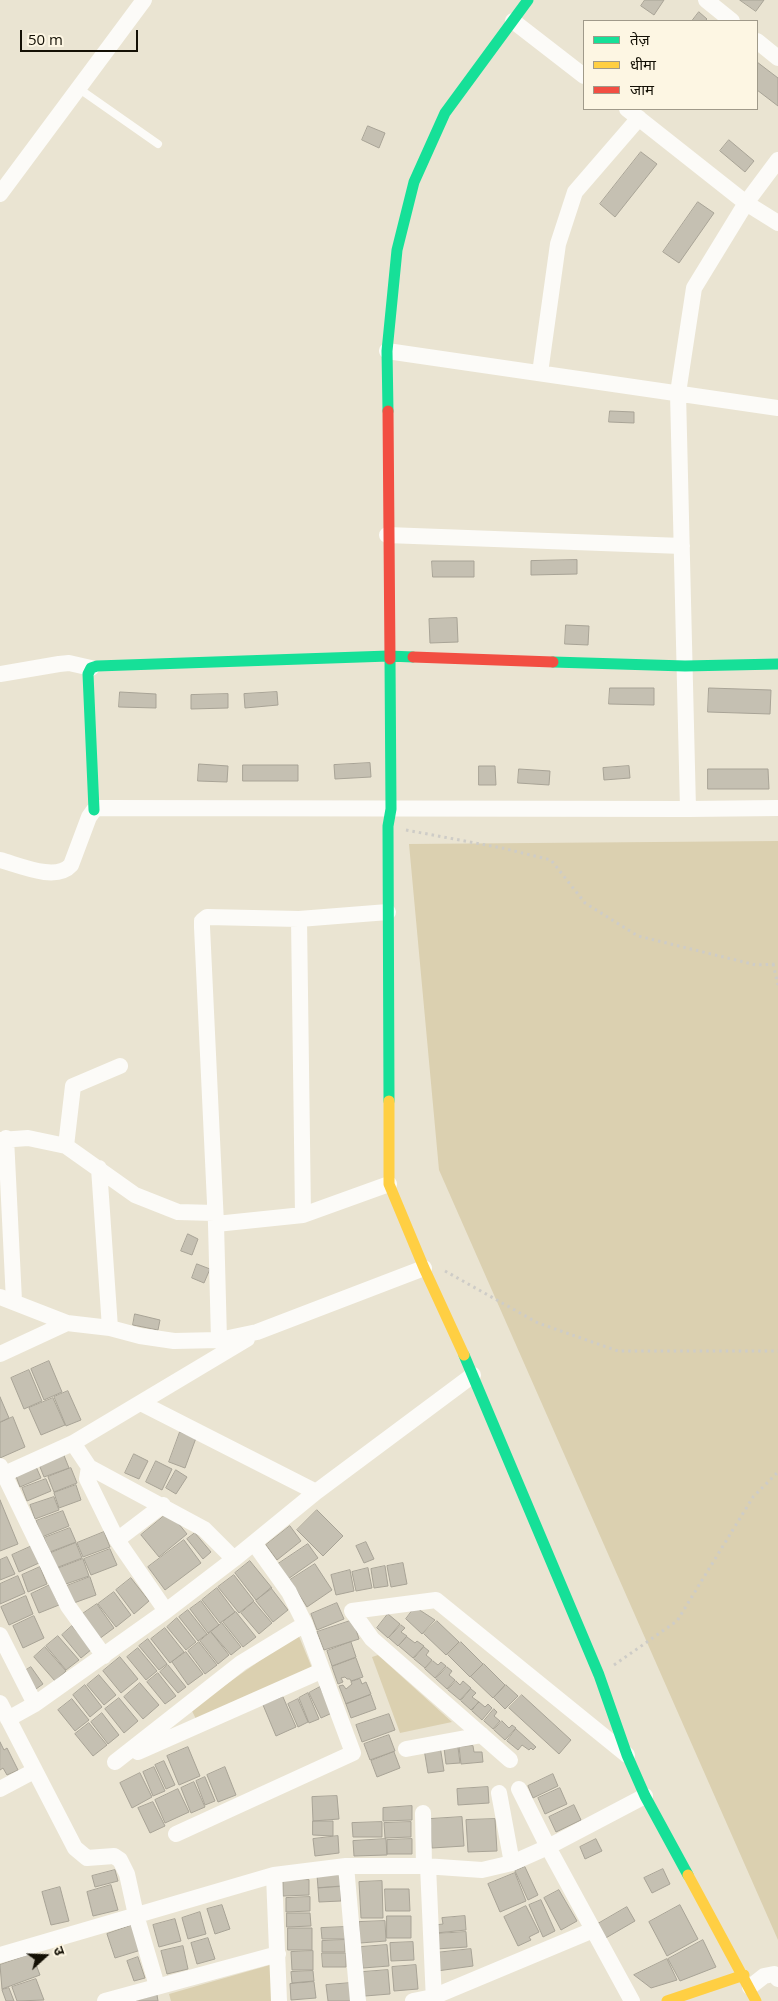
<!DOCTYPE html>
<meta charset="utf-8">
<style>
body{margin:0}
#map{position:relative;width:778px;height:2001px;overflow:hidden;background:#eae4d2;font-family:"Open Sans","Noto Sans Devanagari",sans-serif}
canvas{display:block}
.legend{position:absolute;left:583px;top:20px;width:175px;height:90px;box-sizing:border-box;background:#fdf6e3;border:1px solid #a09a8a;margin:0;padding:6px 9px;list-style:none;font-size:15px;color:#141005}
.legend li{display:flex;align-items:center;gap:10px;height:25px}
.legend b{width:25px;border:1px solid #a09a8a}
.north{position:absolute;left:20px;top:1931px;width:50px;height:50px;-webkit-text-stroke:4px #fdf6e3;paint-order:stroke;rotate:70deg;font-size:14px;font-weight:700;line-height:20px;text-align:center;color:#141005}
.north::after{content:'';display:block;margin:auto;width:18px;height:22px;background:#141005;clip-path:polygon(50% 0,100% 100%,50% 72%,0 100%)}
.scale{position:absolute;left:20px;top:30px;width:118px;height:22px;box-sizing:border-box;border:2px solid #141005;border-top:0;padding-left:6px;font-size:15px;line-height:18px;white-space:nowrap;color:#141005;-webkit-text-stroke:4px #fdf6e3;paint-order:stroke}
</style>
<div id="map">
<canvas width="778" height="2001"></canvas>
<ul class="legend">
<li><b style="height:6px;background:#16e098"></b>तेज़</li>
<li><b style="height:6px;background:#ffcf43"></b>धीमा</li>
<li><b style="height:6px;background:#f24e42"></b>जाम</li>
</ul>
<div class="north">उ</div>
<div class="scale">50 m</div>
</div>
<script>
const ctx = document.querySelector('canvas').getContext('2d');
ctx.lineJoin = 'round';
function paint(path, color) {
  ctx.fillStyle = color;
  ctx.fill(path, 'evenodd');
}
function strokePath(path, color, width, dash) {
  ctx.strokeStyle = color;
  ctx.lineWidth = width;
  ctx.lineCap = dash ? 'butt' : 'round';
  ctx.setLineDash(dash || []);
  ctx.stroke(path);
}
paint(new Path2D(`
 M778 841V1940L439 1170 409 844Z
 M298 1634 312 1668 197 1721 191 1709Z
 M378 1655 452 1722 400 1733 372 1657Z
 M270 1965 273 2001H171L169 1994Z`), '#dbd0b0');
const building = new Path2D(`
 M645 0H664L654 15 641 6Z
 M740 0H764L756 11Z
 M699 12 707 19 705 21H692Z
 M757 62 778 78V106L757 90Z
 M368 126 385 133 379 148 362 140Z
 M729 140 754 161 745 172 720 151Z
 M641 152 657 164 615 217 600 204Z
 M698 202 714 213 679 263 663 252Z
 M610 411 634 412V423L609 422Z
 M577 560V574L531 575V561Z
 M432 561H474V577H433Z
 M457 618 458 642 430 643 429 619Z
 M566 625 589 626 588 645 565 644Z
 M610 688H654V705L609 704Z
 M709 688 771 690 770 714 708 712Z
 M120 692 156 694V708L119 707Z
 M277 692 278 705 245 708 244 694Z
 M228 694V708L191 709V695Z
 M370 763 371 777 335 779 334 765Z
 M199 764 228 766 227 782 198 781Z
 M243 765H298V781H243Z
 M479 766H495L496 785H479Z
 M629 766 630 778 604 780 603 768Z
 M519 769 550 771 549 785 518 783Z
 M708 769H768L769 789H708Z
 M188 1234 198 1239 192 1255 181 1251Z
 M197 1264 210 1269 204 1283 192 1278Z
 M135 1314 160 1320 158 1330 133 1325Z
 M49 1361 62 1392 44 1400 31 1369Z
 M29 1370 42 1401 24 1409 11 1378Z
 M68 1391 81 1420 66 1426 54 1397Z
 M0 1397 9 1418 0 1422Z
 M53 1398 65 1425 41 1435 29 1408Z
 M13 1417 25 1447 0 1458V1423Z
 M180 1432 196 1438 185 1468 169 1462Z
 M63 1453 69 1468 44 1477 38 1462Z
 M134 1454 148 1461 139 1479 125 1473Z
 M156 1461 172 1469 162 1490 146 1482Z
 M34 1462 41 1478 20 1487 14 1471Z
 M71 1468 77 1483 54 1492 48 1477Z
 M176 1470 187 1477 176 1494 166 1488Z
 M46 1479 51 1491 27 1501 22 1488Z
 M76 1485 81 1500 59 1508 54 1493Z
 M54 1497 59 1510 35 1519 30 1505Z
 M0 1500 18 1544 0 1551Z
 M317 1510 343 1536 323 1556 297 1530Z
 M63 1511 69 1526 42 1537 36 1521Z
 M169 1512 187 1534 159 1557 141 1535Z
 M290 1526 301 1541 277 1560 266 1545Z
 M70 1528 76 1542 50 1552 44 1538Z
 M104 1532 110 1547 83 1557 77 1543Z
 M195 1533 211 1552 203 1559 187 1539Z
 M184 1540 201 1563 165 1590 148 1567Z
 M366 1542 374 1559 364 1563 356 1546Z
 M76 1543 82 1558 56 1568 51 1553Z
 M308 1544 318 1558 288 1579 278 1564Z
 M32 1546 39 1563 19 1572 12 1555Z
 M110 1549 117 1565 91 1575 84 1559Z
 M7 1557 15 1574 0 1580V1560Z
 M83 1559 89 1576 63 1585 57 1569Z
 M250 1561 272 1588 256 1600 235 1573Z
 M403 1563 407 1584 391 1587 387 1566Z
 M315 1564 332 1590 307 1607 290 1580Z
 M385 1566 388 1586 374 1588 371 1569Z
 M40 1567 47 1584 28 1592 22 1575Z
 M368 1568 372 1588 356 1591 352 1572Z
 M350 1570 354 1591 336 1595 331 1575Z
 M234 1575 254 1601 239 1613 218 1587Z
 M18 1576 25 1593 0 1604V1584Z
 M90 1577 96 1595 71 1604 64 1587Z
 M131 1578 149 1601 134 1614 116 1590Z
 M50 1585 59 1605 39 1613 31 1594Z
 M217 1588 235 1612 220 1623 202 1600Z
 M271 1588 288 1610 273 1622 256 1601Z
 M114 1592 131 1615 116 1627 98 1604Z
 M26 1596 33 1614 9 1625 1 1607Z
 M201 1601 219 1625 208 1633 190 1609Z
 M254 1602 272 1623 259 1634 241 1613Z
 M337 1603 344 1619 317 1630 311 1614Z
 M97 1604 114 1628 99 1639 81 1615Z
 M415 1607 435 1620 422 1634 406 1619Z
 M188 1610 207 1634 198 1641 179 1617Z
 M236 1612 256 1637 243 1647 223 1622Z
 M388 1614 400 1624 388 1638 377 1628Z
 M34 1616 44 1638 23 1648 13 1626Z
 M177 1618 196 1642 186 1650 167 1627Z
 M353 1620 359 1639 324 1650 317 1632Z
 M437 1621 459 1642 446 1655 424 1634Z
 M222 1623 241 1647 231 1655 211 1632Z
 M401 1625 405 1628 401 1632 407 1636 398 1646 389 1638Z
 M72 1626 92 1649 81 1658 62 1635Z
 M165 1628 184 1652 170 1663 151 1639Z
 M211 1632 229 1655 218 1664 200 1641Z
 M58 1636 79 1660 66 1670 46 1646Z
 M407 1637 415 1643 417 1641 424 1646 413 1658 399 1646Z
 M148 1639 167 1664 159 1670 139 1646Z
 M199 1642 217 1665 205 1674 188 1651Z
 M351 1642 356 1657 332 1666 327 1651Z
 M461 1642 483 1664 470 1677 448 1655Z
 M45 1647 66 1671 55 1681 34 1657Z
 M424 1647 429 1651 426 1655 432 1660 425 1668 414 1659Z
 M138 1648 157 1671 146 1680 127 1657Z
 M186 1652 203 1674 188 1685 172 1662Z
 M120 1657 138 1679 121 1693 103 1671Z
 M356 1658 363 1677 351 1681 350 1679H347L345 1677 341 1678 343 1682 338 1684 332 1667Z
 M433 1661 438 1665 441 1662 446 1666 435 1678 425 1669Z
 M484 1664 505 1685 493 1698 471 1677Z
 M168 1665 186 1687 178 1693 160 1672Z
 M31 1667 43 1684 36 1689 23 1672Z
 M447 1667 452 1671 449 1675 455 1680 447 1689 436 1679Z
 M158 1673 176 1696 165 1704 147 1682Z
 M99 1675 116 1695 104 1705 87 1685Z
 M360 1679 362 1684 366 1682 371 1694 346 1704 339 1686 343 1685 346 1689 352 1684 351 1682Z
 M456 1681 460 1685 463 1681 471 1688 460 1700 448 1690Z
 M140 1683 159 1705 143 1719 124 1697Z
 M85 1685 102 1707 90 1717 73 1695Z
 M506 1685 518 1696 505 1709 494 1698Z
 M320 1687 332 1713 321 1718 309 1693Z
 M471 1689 476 1693 472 1697 479 1702 471 1710 461 1701Z
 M308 1693 319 1719 309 1723 299 1698Z
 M371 1695 376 1709 351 1718 346 1704Z
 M522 1695 571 1740 559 1754 509 1708Z
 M283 1697 296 1727 276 1736 263 1705Z
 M119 1698 138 1721 124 1733 105 1709Z
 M72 1699 89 1720 75 1731 58 1710Z
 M298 1699 308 1722 298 1727 288 1704Z
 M479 1702 485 1707 488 1704 492 1708 482 1720 472 1711Z
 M494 1709 497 1712 494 1716 500 1721 493 1729 484 1721Z
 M102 1713 119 1735 108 1744 91 1722Z
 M389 1714 395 1730 362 1742 356 1725Z
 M502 1721 509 1728 512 1725 516 1728 505 1740 494 1730Z
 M89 1723 107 1745 93 1756 75 1734Z
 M516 1729 536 1747 533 1750 531 1748 529 1750 522 1745 518 1750 507 1741Z
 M389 1735 395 1751 370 1760 364 1744Z
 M0 1742 4 1750 7 1748 18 1770 7 1775 3 1768 0 1770Z
 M440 1746 444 1771 428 1773 424 1749Z
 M473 1746 474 1752H482L483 1762 461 1764 459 1747Z
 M188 1747 200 1776 179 1785 167 1756Z
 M458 1747 460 1763 446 1764 444 1748Z
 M394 1752 400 1768 377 1777 371 1761Z
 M164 1761 175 1785 166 1789 155 1765Z
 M154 1767 165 1791 153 1796 143 1772Z
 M225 1767 236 1795 218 1802 207 1775Z
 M140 1773 152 1797 132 1808 120 1783Z
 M553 1774 558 1786 533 1798 528 1786Z
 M205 1777 215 1801 205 1805 196 1781Z
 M194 1782 205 1807 191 1813 181 1788Z
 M488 1787 489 1803 458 1805 457 1789Z
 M560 1788 567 1804 545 1814 538 1798Z
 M178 1789 189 1812 165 1823 155 1800Z
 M337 1796 339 1819 313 1821 312 1797Z
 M153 1802 165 1826 150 1833 138 1808Z
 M574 1805 581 1820 556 1832 549 1817Z
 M412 1806V1820L383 1821V1808Z
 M462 1817 464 1846 432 1848 430 1819Z
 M495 1819 497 1851 468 1852 466 1820Z
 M313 1821H333V1836L313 1835Z
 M382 1822V1837H353L352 1823Z
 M411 1822V1837L385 1838 384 1823Z
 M338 1836 339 1853 315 1856 313 1839Z
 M386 1839 387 1855 354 1856 353 1841Z
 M412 1839V1854H387V1840Z
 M596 1839 602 1851 585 1859 580 1847Z
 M525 1867 538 1895 528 1900 515 1871Z
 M663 1869 670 1884 652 1893 644 1878Z
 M115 1870 118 1881 95 1887 92 1876Z
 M515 1873 526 1901 500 1912 488 1884Z
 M340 1874 341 1886 318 1888 317 1875Z
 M309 1880V1895L283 1896V1881Z
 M382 1881 383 1918H361L359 1882Z
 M111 1885 118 1910 93 1916 87 1892Z
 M60 1887 69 1921 51 1925 42 1892Z
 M341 1887V1901L319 1902 318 1888Z
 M385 1889H409L410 1911H386Z
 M559 1890 577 1921 561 1930 544 1898Z
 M310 1897V1911L286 1912V1898Z
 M541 1900 555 1931 543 1937 529 1905Z
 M222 1905 230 1929 215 1934 207 1909Z
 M680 1905 698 1939 667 1956 649 1922Z
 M526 1906 539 1932 529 1937 531 1940 518 1946 504 1917Z
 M627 1907 635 1921 604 1939 596 1925Z
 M200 1912 206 1934 188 1939 182 1918Z
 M287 1913H310L311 1926 287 1927Z
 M387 1916H411V1938H387Z
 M465 1916 466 1930 436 1933 435 1925 443 1924 442 1918Z
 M175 1919 181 1941 159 1947 153 1925Z
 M385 1921 386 1941 360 1943 359 1922Z
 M133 1925 141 1950 115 1958 107 1934Z
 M345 1927V1939H322L321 1928Z
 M288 1928H312V1950H288Z
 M466 1932 467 1947 436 1949 435 1934Z
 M208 1938 215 1959 197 1964 191 1943Z
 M345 1940V1952H322V1941Z
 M703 1940 716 1967 680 1981 668 1959Z
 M413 1942 414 1960 391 1961 390 1943Z
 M387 1945 389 1966 363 1968 361 1947Z
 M183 1946 188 1969 167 1974 161 1951Z
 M471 1949 473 1966 437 1971 435 1953Z
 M313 1951V1970H292L291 1952Z
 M322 1953H346V1967H323Z
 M32 1954 40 1975 2 1989 0 1965Z
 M138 1957 145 1978 134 1981 127 1961Z
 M667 1959 677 1980 651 1988 634 1975Z
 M416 1965 418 1989 394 1991 392 1967Z
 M388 1970 390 1994 365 1996 363 1972Z
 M313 1971 314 1981 292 1983 291 1972Z
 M36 1979 44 2000 17 2001 12 1987Z
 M314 1982 316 1998 291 2000 290 1984Z
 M351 1983 353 2001H328L326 1985Z
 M9 1988 14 2001H6L2 1990Z
 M157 1995 158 2001H133Z`);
paint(building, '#c5c0b2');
strokePath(building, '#a8a396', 1);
strokePath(new Path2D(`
 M406 830 502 848 551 860 585 903 638 936 756 965 778 964
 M773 964 778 985
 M445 1271 538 1323 618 1351H778
 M614 1665 677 1621 753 1497 778 1472`), '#ceccc7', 3, [2.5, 4]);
strokePath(new Path2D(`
 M78 88 158 144`), '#fcfbf8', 8);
strokePath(new Path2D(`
 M706 0 732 21
 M513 21 584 76
 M757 41 778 58
 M627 109 746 203 778 223
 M0 194 144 0
 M387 351 778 408
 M540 373 558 244 575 192 639 118
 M387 535 682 546
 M0 674 59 664 69 663 91 668
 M688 809 678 393 694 288 746 203 778 160
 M0 860C19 865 56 882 71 865L89 817 94 810 100 808 688 809 778 808
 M299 919 388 912
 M6 1138 14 1301
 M0 1140 28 1138 66 1146 135 1195 178 1212 215 1213
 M66 1146 73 1086 120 1066
 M99 1168 110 1328
 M216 1224 303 1215 389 1184
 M0 1297 67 1323 110 1328 140 1336 174 1341 219 1340 257 1332 424 1268
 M219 1340 216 1224 202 927V921L207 917 299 919 303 1215
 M0 1354 67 1323
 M141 1403 316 1492
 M73 1443 89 1467 204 1529 234 1559
 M0 1466 68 1606 104 1656
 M89 1467 87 1479 117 1540 166 1611
 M0 1476 73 1443 247 1339
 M117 1540 163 1505
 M0 1635 35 1704 166 1611 234 1559 316 1492 473 1375
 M0 1703 75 1848 87 1858 114 1856 120 1860 127 1874 136 1915 157 1986
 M8 1719 35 1704
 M406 1749 482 1735
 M138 1752 321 1671
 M510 1760 372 1639 352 1611 436 1600 627 1755
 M115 1762 241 1663 305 1624
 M0 1789 34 1771
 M519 1789 548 1847 632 2001
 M499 1793 512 1863
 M423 1813 424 1866
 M176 1834 353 1753 305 1624 289 1592 254 1543
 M346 1866 358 2001
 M428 1866 434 2001
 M274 1875 279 2001
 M0 1955 274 1875 346 1866H424L482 1870 512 1863 548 1847 645 1796
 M750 1987 764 1976 774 1974 778 1979
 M105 2001 278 1954
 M413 2001 433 1997 593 1930`), '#fcfbf8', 16);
strokePath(new Path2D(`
 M388 411 387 351 397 250 414 182 445 113 528 0
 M553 662 685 666 778 664
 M94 810 88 674 91 668 97 666 389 656 413 657
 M389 1101 388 826 391 809 390 659
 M464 1355 599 1675 627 1755 645 1796 688 1875`), '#16e098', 11);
strokePath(new Path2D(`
 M389 1101V1184L424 1268 464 1355
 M688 1875 756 2001
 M667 2001 744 1975`), '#ffcf43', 11);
strokePath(new Path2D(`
 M388 411 390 659
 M413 657 553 662`), '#f24e42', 11);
</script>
